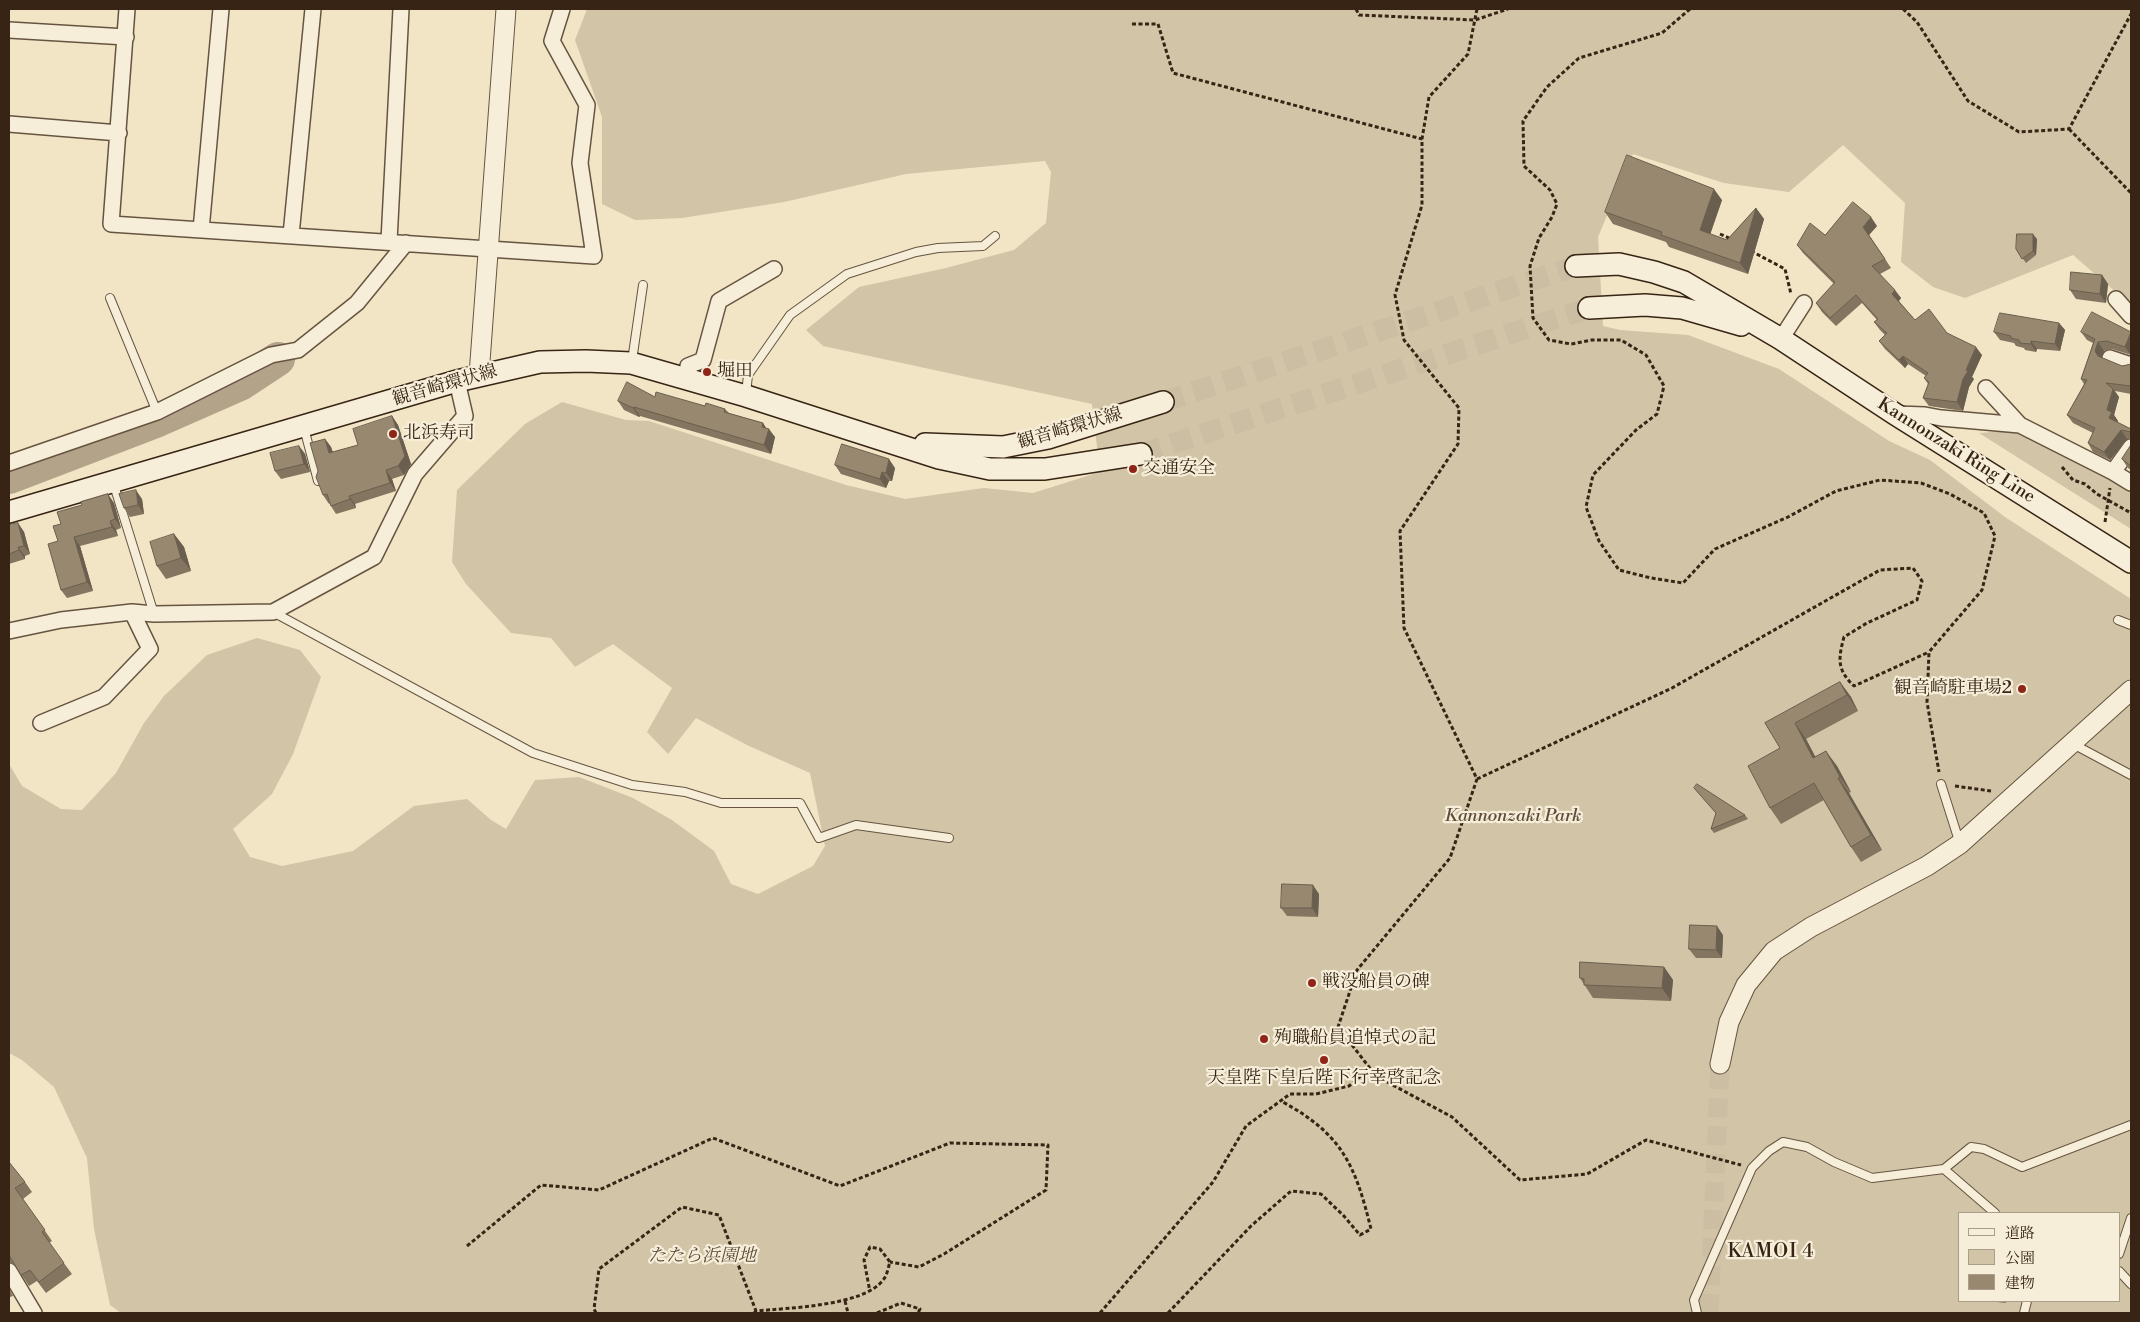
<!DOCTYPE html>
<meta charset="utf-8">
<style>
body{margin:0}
#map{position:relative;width:2140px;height:1322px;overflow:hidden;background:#f1e5c5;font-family:"Libre Bodoni","Noto Serif JP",serif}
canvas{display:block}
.frame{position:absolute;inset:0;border:10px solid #372414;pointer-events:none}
.legend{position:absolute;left:1958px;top:1212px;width:162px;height:90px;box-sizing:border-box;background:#f6eed9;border:1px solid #aa9d8a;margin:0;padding:6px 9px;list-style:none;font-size:15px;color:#372414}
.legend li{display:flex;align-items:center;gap:10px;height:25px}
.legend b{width:25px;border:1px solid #aa9d8a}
</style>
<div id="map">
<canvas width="2140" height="1322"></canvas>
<div class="frame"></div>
<ul class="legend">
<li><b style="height:6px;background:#f6eed9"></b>道路</li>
<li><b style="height:14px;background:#d1c4a7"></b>公園</li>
<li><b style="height:14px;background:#988870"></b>建物</li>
</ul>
</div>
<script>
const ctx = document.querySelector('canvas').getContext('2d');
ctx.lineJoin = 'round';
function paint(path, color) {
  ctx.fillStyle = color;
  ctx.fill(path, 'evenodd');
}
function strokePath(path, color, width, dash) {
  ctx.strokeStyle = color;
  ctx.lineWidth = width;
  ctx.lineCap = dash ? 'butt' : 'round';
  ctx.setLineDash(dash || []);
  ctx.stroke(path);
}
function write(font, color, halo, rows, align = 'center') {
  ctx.font = font + ' "Libre Bodoni","Noto Serif JP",serif';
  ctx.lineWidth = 4.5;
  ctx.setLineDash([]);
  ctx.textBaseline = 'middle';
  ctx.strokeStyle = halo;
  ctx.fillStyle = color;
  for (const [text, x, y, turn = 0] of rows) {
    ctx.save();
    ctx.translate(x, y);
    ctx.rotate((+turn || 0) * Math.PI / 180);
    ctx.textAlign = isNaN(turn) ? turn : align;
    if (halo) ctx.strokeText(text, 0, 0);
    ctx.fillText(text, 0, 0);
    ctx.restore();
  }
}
paint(new Path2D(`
 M587 9H2131V305L2073 255 1965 298 1933 287 1901 262 1905 203 1843 145 1789 192 1724 183 1633 154 1598 237 1603 326 1620 330 1688 335 1779 369 1889 441 1930 460 2005 517 2131 599V1313H121L110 1305 94 1229 87 1158 54 1087 22 1060 9 1053V764L22 786 61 809 82 810 116 773 144 723 164 696 207 655 257 638 300 650 321 677 293 754 272 794 233 829 250 857 282 866 353 851 414 806 467 799 491 820 506 829 535 780 579 777 633 798 672 820 714 851 731 884 758 894 813 866 825 846 810 773 749 746 696 718 668 754 647 732 672 688 613 644 575 667 551 638 511 633 466 584 452 562 457 490 525 424 562 402 626 420 649 421 846 485 905 499 984 488 1033 493 1100 472 1092 404 823 346 806 330 859 287 946 268 1014 250 1046 223 1051 172 1045 161 906 174 784 202 682 218 635 220 602 204V117L575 40ZM1959 1213H2119V1301H1959Z
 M2019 430 2118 483 2131 493V529L1979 433Z`), '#d1c4a7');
strokePath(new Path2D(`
 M9 477 158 420 240 384 278 359`), '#b2a389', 34);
strokePath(new Path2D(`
 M1709 1313 1720 1064`), '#ccbea2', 19, [19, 9]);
strokePath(new Path2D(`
 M1163 402 1576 266
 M1141 454 1589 308`), '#ccbea2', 21, [21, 11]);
const service = new Path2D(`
 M110 298 157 412
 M632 361 643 285
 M746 394 748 375 790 315 847 274 916 252 938 248 983 246 995 236
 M304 428 318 481
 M113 482 154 614
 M273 612 533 753 632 785 685 792 721 803H800L819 838 856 825 949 838
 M2118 620 2131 625
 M2073 744 2131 775
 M1941 784 1960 844
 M1944 1169 1995 1213
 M2119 1254 2131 1218
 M2119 1271 2131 1284
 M1697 1313 1694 1300 1752 1168 1769 1151 1783 1142 1807 1147 1834 1162 1872 1178 1944 1169 1971 1147 1984 1149 2022 1167 2131 1125
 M2024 1313 2027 1301`);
const minor = new Path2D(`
 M127 9 111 224 594 256 580 163 587 105 552 41 562 9
 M9 30 126 37
 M9 124 119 133
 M201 230 221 9
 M291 235 313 9
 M389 241 401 9
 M2116 299 2131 316
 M1781 339 1804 303
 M2110 358 2131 365
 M686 379 688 366 703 360 719 301 774 269
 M1986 388 2020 425
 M1896 414 1925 415 1941 418 2020 425 2113 472 2131 483
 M9 463 157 412 271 355 298 350 357 303 406 243
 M2113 472 2131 447
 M9 631 61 620 132 612 154 614 273 612 374 557 415 474 465 416 457 381
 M41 723 104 697 150 649 132 612
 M9 1271 34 1313`);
const tertiary = new Path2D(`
 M479 375 506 9
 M1720 1064 1729 1022 1746 985 1774 951 1811 927 1927 866 1960 844 2131 690`);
const secondary = new Path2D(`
 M1576 266 1619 264 1654 272 1684 282 1781 339 1895 414 2131 562
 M1589 308 1645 305 1682 308 1741 325
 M925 444 1003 447 1048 438 1163 402
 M9 512 457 381 540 362 586 361 631 363 746 396 939 458 990 469H1045L1141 454`);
strokePath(service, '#665440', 10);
strokePath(minor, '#665440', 18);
strokePath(tertiary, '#665440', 21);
strokePath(secondary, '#372414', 24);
strokePath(new Path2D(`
 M1356 9 1359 15 1475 20 1508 9
 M1477 9 1468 54 1429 97 1422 139V205L1395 295 1404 340 1459 408 1458 444 1400 531 1404 628 1477 779 1450 858 1357 970 1338 1027 1376 1076 1452 1117 1520 1180 1587 1174 1646 1140 1741 1165
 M1690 9 1662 33 1579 58 1547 87 1523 121 1524 166 1550 190 1557 204 1552 217 1539 238 1530 266 1533 318 1549 340 1571 344 1592 340H1621L1646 355 1664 386 1657 414 1636 430 1593 475 1586 507 1599 541 1619 570 1651 578 1683 583 1715 549 1788 517 1836 491 1880 480 1921 483 1950 494 1984 513 1995 536 1982 590 1929 652 1927 702 1939 772
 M1903 9 1917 22 1968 101 2019 132 2069 129 2131 14
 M1132 24H1158L1173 73 1422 139
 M2069 129 2131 193
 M1720 234 1731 239
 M1751 251 1785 269 1791 294
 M2062 467 2073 480 2085 484 2097 494 2131 513
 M2105 522 2110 488
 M1477 779 1672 688 1880 570 1913 568 1922 581 1917 600 1867 623 1844 637C1838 659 1837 670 1854 686L1929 652
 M1955 786 1991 791
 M467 1246 541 1185 599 1190 713 1138 840 1186 950 1143 1048 1145 1046 1190 944 1254 919 1267 890 1262
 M845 1301 848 1313
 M596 1313 594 1309 599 1269 682 1207 719 1215 756 1311
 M754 1313 756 1311C787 1308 864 1306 883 1280 887 1276 888 1268 890 1262L880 1249 870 1247 864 1260 870 1292
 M877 1313 901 1303 920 1309 918 1313
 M1100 1313 1213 1182 1246 1126 1290 1094H1316L1349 1086 1370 1068
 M1168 1313 1251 1226 1291 1191 1321 1194 1343 1215 1360 1235 1371 1229C1355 1164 1342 1134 1281 1101`), '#372414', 3, [4, 2.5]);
strokePath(service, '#f6eed9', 8);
strokePath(minor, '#f6eed9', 15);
strokePath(tertiary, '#f6eed9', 19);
strokePath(secondary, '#f6eed9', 21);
paint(new Path2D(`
 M1722 200 1710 234 1727 240 1756 208 1764 219 1748 274 1669 247 1666 242 1613 224 1605 212Z
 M1877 226 1869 235 1891 268 1880 274 1901 298 1899 301 1915 320 1947 333 1982 355 1972 377 1974 379 1969 387 1963 411 1929 406 1923 398 1928 384 1924 378 1926 376 1908 364 1905 368 1885 349 1879 341 1885 335 1880 330 1874 322 1877 320 1862 303 1836 326 1822 312 1816 303 1834 284 1803 253 1797 245 1825 235Z
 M2037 239 2036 255 2026 263 2016 249Z
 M2102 275 2108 284 2106 303 2076 299 2070 290Z
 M2059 323 2065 330 2060 351 2037 349 2036 352 2025 350 2024 348 2016 346 2014 343 2000 340 1994 332Z
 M2081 332H2131V355L2112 349 2104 351 2101 358 2122 366 2131 364V394L2115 391 2119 397 2114 415 2118 421 2117 422 2131 429V439H2127L2110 460 2093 452 2088 443 2093 433 2073 423 2067 415 2084 384 2081 379 2093 343 2087 340Z
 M655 397 725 409 729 413 763 423 766 428 775 437 771 454 640 416 639 417 624 410 618 401Z
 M392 416 398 425 411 464 404 475 392 479 396 491 355 504 356 508 336 514 331 506 330 503 329 504 323 495 325 439 331 447 333 452 358 445Z
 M2131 445V470L2128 468 2122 459Z
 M299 446 305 454 310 472 281 479 275 471Z
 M835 465 895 468 892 481H889L886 488 841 474Z
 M142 499 144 514 130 517 124 508Z
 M114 503 121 528 116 530 118 536 80 546 93 591 67 598 61 590 58 541 61 524Z
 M18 523 24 532 30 554 25 556V559L9 564V525Z
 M174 534 184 547 191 571 166 579 157 566Z
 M1840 682 1851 697 1858 711 1806 739 1815 757 1837 766 1851 792 1849 793 1882 850 1861 862 1851 847 1824 800 1781 824 1770 808 1780 748 1765 723Z
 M1694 788 1745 815 1748 819 1714 833 1711 829 1716 813Z
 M1319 894 1318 917 1287 916 1281 908Z
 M1723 935 1722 958H1696L1689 949Z
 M1664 967 1673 980 1671 1001 1593 998 1580 978Z
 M9 1162 25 1182 32 1192 23 1199 52 1241 49 1243 72 1274 46 1293 37 1281 29 1286 15 1265 9 1262Z
 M9 1288 13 1296 10 1297H9Z
 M1988 1301H2006V1303Z`), '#837560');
paint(new Path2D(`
 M1714 189 1722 200 1708 241 1700 230Z
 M1756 208 1764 219 1748 274 1740 263Z
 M1871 217 1877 226 1869 235 1891 268 1863 227Z
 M2033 234 2037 239 2036 255 2033 251Z
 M2102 275 2108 284 2106 303 2100 294Z
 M1895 290 1901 298 1898 302 1892 294Z
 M2059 323 2065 330 2060 351 2055 344Z
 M2131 333V355L2125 347Z
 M2031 341 2037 349 2036 352 2031 344Z
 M2098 342 2104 351 2101 359 2098 356 2095 351Z
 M1976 347 1982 355 1972 377 1974 379 1969 387 1963 411 1957 402 1963 379Z
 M1903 356 1908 364 1905 368 1899 360Z
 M2113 389 2119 397 2114 415 2118 421 2115 426 2109 418 2107 410Z
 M634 407 640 416 639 417 633 408Z
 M392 416 398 425 411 464 404 475 398 466Z
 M763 423 768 431 769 429 775 437 771 454 764 445 762 427Z
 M2121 430 2127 439 2110 460 2104 452Z
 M325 439 331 447 335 461 329 453Z
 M299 446 305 454 310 472 304 464Z
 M889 459 895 468 892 481 886 473Z
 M386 470 392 479 396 491 390 483Z
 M882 472 889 481 886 488 880 479Z
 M136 490 142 499 144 514 138 505Z
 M108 494 114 503 121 528 115 519Z
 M349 496 355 504 356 508 350 499Z
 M110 521 116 530 118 536 112 527Z
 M18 523 24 532 30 554 24 546Z
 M174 534 184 547 191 571 181 558Z
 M74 537 80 546 93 591 87 582Z
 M18 547 25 556V559L19 550Z
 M1840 682 1851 697 1858 711 1847 695Z
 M1795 723 1806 739 1824 773 1813 758Z
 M1826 751 1837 766 1851 792 1840 777Z
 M1838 778 1849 793 1882 850 1871 835Z
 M1313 885 1319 894 1318 917 1312 908Z
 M1717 926 1723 935 1722 958 1716 950Z
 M1664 967 1673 980 1671 1001 1662 988Z`), '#6a5f4e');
const building = new Path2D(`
 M1627 155 1714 189 1700 230 1727 240 1756 208 1740 263 1661 235 1662 232 1605 212Z
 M1853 202 1871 217 1863 227 1885 259 1872 266 1895 290 1892 294 1915 320 1929 309 1947 333 1976 347 1966 370 1968 371 1963 379 1957 402 1923 398 1929 382 1924 378 1928 373 1903 356 1899 360 1879 341 1887 333 1874 322 1878 319 1856 295 1830 318 1816 303 1835 282 1797 245 1810 223 1825 235Z
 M2017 234H2033V251L2022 259 2016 249Z
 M2071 272 2102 275 2100 294 2070 290Z
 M2092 312 2131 332 2125 347 2107 341 2098 342 2095 351 2098 356 2122 366 2131 364V386L2106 383 2113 389 2107 410 2112 412 2109 418 2131 429V432L2121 430 2104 452 2088 443 2095 428 2067 415 2087 380 2081 379 2095 339 2081 332Z
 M2000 313 2059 323 2055 344 2031 341V344L2020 343 2019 340 2011 338V336L1994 332Z
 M627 382 655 397 656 392 705 406 706 403 725 409 724 412 763 423 762 427 769 429 764 445 634 407 633 408 618 401Z
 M392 416 405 456 398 466 386 470 390 483 349 496 350 499 331 506 327 494 323 495 316 477 318 471 310 443 325 439 329 453 358 445 353 429Z
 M842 444 889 459 886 473 882 472 880 479 835 465Z
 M2131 445V466L2122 459Z
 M299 446 304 464 275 471 270 453Z
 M136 490 138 505 124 508 119 494Z
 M108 494 115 519 110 521 112 527 74 537 87 582 61 590 48 544 58 541 53 526 61 524 57 512 82 505 81 502Z
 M18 523 24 546 18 547 19 550 9 554V525Z
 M174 534 181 558 157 566 150 542Z
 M1840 682 1847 695 1795 723 1813 758 1826 751 1840 777 1838 778 1871 835 1851 847 1814 783 1770 808 1748 766 1780 748 1765 723Z
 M1697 784 1745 815 1711 829 1716 813 1694 788Z
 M1282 884 1313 885 1312 908H1281Z
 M1690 925 1717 926 1716 950 1689 949Z
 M1580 962 1664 967 1662 988 1584 985V979L1580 978Z
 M9 1162 25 1182 15 1188 45 1230 42 1232 64 1263 39 1282 30 1270 21 1275 9 1255Z`);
paint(building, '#988870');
strokePath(building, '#6a5f4e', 1);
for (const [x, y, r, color] of [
 [707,372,5,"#8f2418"],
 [393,434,5,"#8f2418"],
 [1133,469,5,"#8f2418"],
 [2022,689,5,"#8f2418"],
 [1312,983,5,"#8f2418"],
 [1264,1039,5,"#8f2418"],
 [1324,1060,5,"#8f2418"]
]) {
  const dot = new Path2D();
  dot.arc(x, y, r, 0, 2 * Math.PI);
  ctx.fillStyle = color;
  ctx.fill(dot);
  strokePath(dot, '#f6eed9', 2);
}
write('18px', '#372414', '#f6eed9', [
 ["堀田",717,372],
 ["北浜寿司",403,434],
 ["交通安全",1143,469],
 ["観音崎駐車場2",2012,689,"right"],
 ["戦没船員の碑",1322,983],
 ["殉職船員追悼式の記",1274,1039],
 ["天皇陛下皇后陛下行幸啓記念",1324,1079,"center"]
], 'left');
write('18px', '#372414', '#f6eed9', [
 ["観音崎環状線",445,386,-16],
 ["観音崎環状線",1070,429,-16],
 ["Kannonzaki Ring Line",1956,451,32]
]);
write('italic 18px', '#5e4c39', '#f6eed9', [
 ["Kannonzaki Park",1513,817],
 ["たたら浜園地",702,1257]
]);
ctx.letterSpacing = '1px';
write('19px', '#372414', '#f6eed9', [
 ["KAMOI 4",1771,1252]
]);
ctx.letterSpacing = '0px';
</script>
